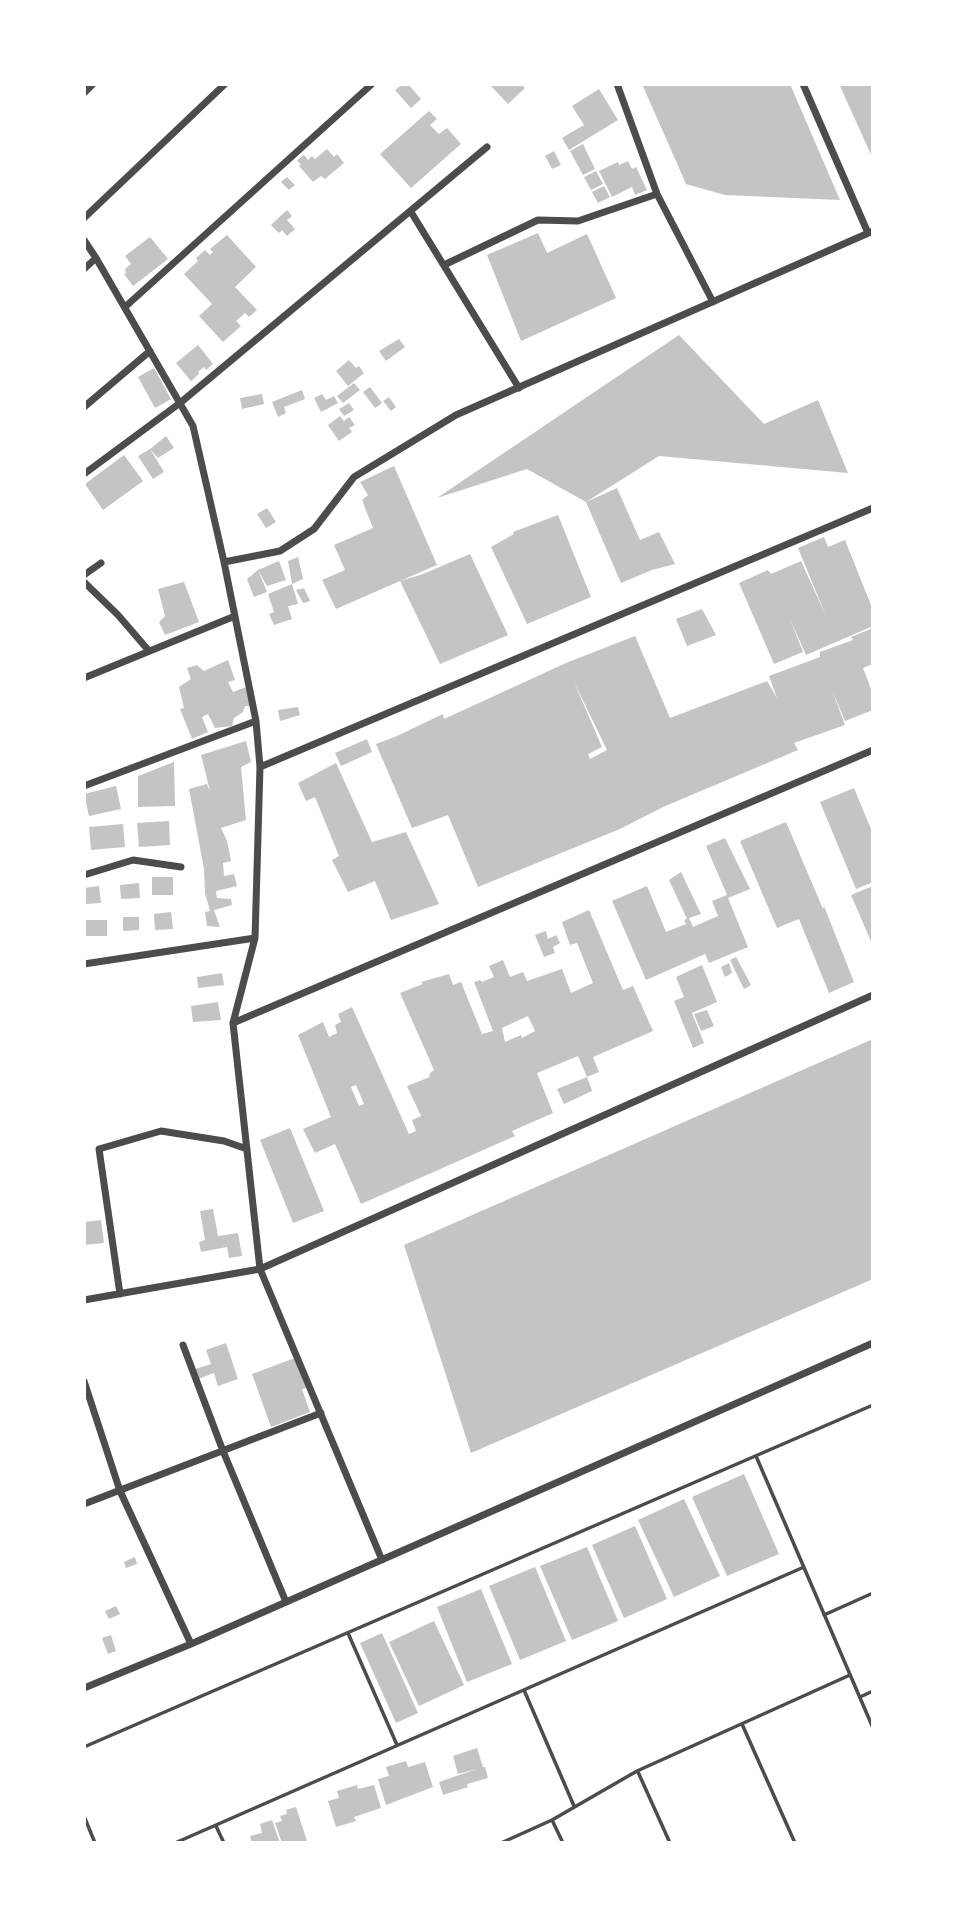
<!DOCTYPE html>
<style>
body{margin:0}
#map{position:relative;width:957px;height:1927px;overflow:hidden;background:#fff;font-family:Montserrat,sans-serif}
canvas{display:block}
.frame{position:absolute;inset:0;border:86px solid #fff;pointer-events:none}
</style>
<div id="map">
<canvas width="957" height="1927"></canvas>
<div class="frame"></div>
</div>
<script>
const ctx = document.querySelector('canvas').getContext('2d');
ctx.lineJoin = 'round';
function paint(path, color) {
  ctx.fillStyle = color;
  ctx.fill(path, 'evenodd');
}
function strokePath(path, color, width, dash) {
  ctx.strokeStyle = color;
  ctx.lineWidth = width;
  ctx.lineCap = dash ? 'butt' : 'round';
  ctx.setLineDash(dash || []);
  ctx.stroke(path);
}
paint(new Path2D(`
 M403 84H408L421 99 411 108 395 90Z
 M489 84H521L525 88 508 104Z
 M642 84H790L840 200 725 195 686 184Z
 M839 84H873V159Z
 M599 89 618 120 569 150 562 138 584 125 572 106Z
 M429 111 437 119 430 125 439 134 447 128 461 144 411 188 380 154Z
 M583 144 595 169 583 175 570 151Z
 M327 149 334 157 337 154 344 163 325 179 321 176 313 182 299 166 301 165 297 160 304 155 308 160 312 156 315 159Z
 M554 151 561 165 552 169 545 156Z
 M628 161 632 169 636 167 647 190 635 195 632 187 612 197 599 171 618 162 619 165Z
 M596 171 603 184 591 190 584 177Z
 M287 177 295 185 289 190 281 182Z
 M604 186 610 197 598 203 592 192Z
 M287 210 292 216 287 220 295 229 287 236 282 230 279 233 271 225Z
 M538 233 547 253 587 234 616 298 521 341 487 255Z
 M227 235 256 267 235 287 257 310 249 317 245 313 236 321 241 326 223 342 199 316 212 304 184 274 198 261 196 258 205 250 210 255 213 252 210 249Z
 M150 237 168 259 133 286 124 274 126 273 125 269 131 264 125 256Z
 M679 335 764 424 818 400 848 473 659 456 586 502 617 488 640 540 659 532 675 564 652 570 621 583 586 502 527 469 437 498Z
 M399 339 405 347 386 361 379 351Z
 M198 345 213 364 206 370 204 367 198 372 199 374 191 381 176 363Z
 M349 360 356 368 359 366 364 373 348 386 336 371Z
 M154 368 171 399 155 408 138 377Z
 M354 383 360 390 343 403 337 396Z
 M370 387 382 403 375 408 363 392Z
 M302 390 305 399 284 407 286 413 278 417 272 402Z
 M262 394 264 404 242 409 240 398Z
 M322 394 326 400 334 396 338 403 321 412 314 398Z
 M389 397 396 407 391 411 383 401Z
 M349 403 354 410 344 416 339 409Z
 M340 416 344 421 349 417 355 425 349 428 352 432 339 441 328 425Z
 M166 436 174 448 158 458 150 449Z
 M150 449 164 472 153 479 138 456Z
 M124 455 143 481 103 510 85 484Z
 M394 466 437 565 400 581 423 574 470 554 508 635 440 664 400 581 336 609 322 580 345 570 334 545 373 528 362 500 368 495 360 482Z
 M267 508 276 522 266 528 257 514Z
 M558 515 591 597 527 624 491 547 514 534 513 532Z
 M824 537 828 547 845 540 873 610V626L806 655 790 619 803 652 774 664 739 583 768 570 771 574 801 561 826 616 798 548Z
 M298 557 303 579 292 584 298 604 288 606 292 619 274 625 269 614 274 612 268 594 292 584 288 561Z
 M279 561 286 580 267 586 258 570 267 592 254 597 247 579 258 570Z
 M184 582 199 622 165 635 159 622 165 616 158 589Z
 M304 588 310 601 303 603 296 590Z
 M702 609 716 635 687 646 676 619Z
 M873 628V664L863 668 873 694V710L845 721 832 690 845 725 794 743 798 750 663 807 620 829 478 887 448 815 412 828 376 744 397 736 443 714 444 719 566 663 635 636 670 718 767 681 777 698 769 676 820 657V652L853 640 851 637ZM574 682 607 750 590 759 588 754 602 747Z
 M228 660 235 680 228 682 233 692 249 686 250 706H245L243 712 234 718 232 726 215 728 208 714 202 717 208 732 192 739 180 709 184 708 179 687 191 679 187 668 197 665 204 671Z
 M298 707 300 715 280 721 278 710Z
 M367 739 372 752 341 766 335 753Z
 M246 741 251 762 241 767 246 820 221 828 227 841 231 861 223 863 224 876 234 874 237 886 216 891 217 898 231 899 232 905 214 910 220 927 207 926 205 912 210 911 205 893 204 869 189 789 207 784 210 791 201 755Z
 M174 762 175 806 138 807V776Z
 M336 763 372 842 406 832 439 904 391 920 375 881 348 892 332 860 339 856 315 797 306 801 298 783Z
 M116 786 121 809 89 816 84 794Z
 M854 788 873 834V882L856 889 820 802Z
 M169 821 170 845 139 847 137 823Z
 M786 822 823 909 824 906 854 982 829 993 799 919 777 928 740 841Z
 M123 824 125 847 91 850 89 827Z
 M725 838 750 889 728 898 748 947 709 963 705 954 646 980 612 901 647 886 666 932 686 924 684 920 687 919 669 880 681 872 701 914 689 918 693 927 718 916 712 901 727 895 706 846Z
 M152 877H173V895H152Z
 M139 883 140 898 121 899 120 885Z
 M99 886 101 903 84 904V888Z
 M873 886V946L851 895Z
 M589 910 623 990 633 986 653 1031 593 1057 599 1072 587 1077 578 1056 537 1073 553 1113 512 1131 515 1136 361 1204 335 1144 315 1153 303 1129 331 1117 298 1035 323 1022 329 1037 337 1033 335 1025 341 1022 338 1014 352 1007 409 1134 416 1131 412 1120 421 1116 407 1086 430 1077 429 1074 434 1070 400 993 423 984 421 982 449 974 453 985 461 982 482 1034 493 1031 474 982 480 980 482 982 494 977 489 966 503 960 510 977 523 972 527 981 562 969 571 993 593 983 577 943 570 945 562 922ZM528 1016 535 1031 522 1038 521 1035 505 1042 502 1028ZM356 1085 364 1104 359 1106 351 1087Z
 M171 912 173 929 155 930 154 914Z
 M123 917H139V930L123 931Z
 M84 920H107V936H84Z
 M546 931 548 939 556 935 560 943 553 947 555 953 544 957 535 935Z
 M736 957 751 985 744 989 730 960Z
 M729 963 732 973 725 977 721 967Z
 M702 965 717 1002 692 1013 704 1043 693 1048 674 1001 684 997 676 977Z
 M222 973 224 985 198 988 197 977Z
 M218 1002 221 1020 193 1022 191 1006Z
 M707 1010 714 1026 701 1031 694 1014Z
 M873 1039V1279L471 1453 404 1245Z
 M587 1077 592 1091 564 1104 557 1089Z
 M290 1128 324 1211 293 1223 260 1140Z
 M213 1209 218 1236 238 1233 242 1256 229 1258 227 1247 201 1252 199 1242 205 1240 200 1211Z
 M101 1220 104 1243 84 1245V1222Z
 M226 1343 238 1379 218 1386 214 1373 198 1379 195 1369 211 1364 206 1350Z
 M295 1358 306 1388 302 1389 310 1412 271 1427 252 1374Z
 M744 1474 779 1554 727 1576 692 1497Z
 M684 1499 720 1576 674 1597 638 1520Z
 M635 1526 667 1599 624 1618 592 1545Z
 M587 1547 618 1621 572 1640 540 1566Z
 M135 1557 137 1564 126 1568 124 1562Z
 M535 1567 566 1641 520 1660 489 1586Z
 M481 1589 512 1664 467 1682 437 1607Z
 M116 1606 120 1614 109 1619 105 1611Z
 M434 1621 464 1685 419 1706 389 1642Z
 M382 1633 418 1713 396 1723 360 1643Z
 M111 1635 116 1651 108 1654 102 1638Z
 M477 1748 483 1767H485L488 1778 467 1784 468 1787 443 1795 439 1782 477 1769 458 1774 453 1756Z
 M406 1761 408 1767 425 1762 433 1787 386 1805 378 1779 389 1776 386 1767Z
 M357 1785 358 1789 374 1785 381 1808 354 1817 356 1821 336 1827 328 1801 339 1798 337 1791Z
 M296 1807 307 1841 301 1843H282L275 1823 282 1821 280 1816 287 1814 286 1810Z
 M272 1820 280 1843H252L250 1836 262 1833 260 1824Z`), '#c4c4c4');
strokePath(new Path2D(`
 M756 1456 873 1728
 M824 1615 873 1593
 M348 1633 397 1745
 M524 1690 574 1806
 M860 1697 873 1691
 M742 1724 795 1843
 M84 1747 873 1405
 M638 1772 670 1843
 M84 1816 95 1843
 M552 1820 563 1843
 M216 1826 224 1843
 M175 1843 804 1567
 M501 1843 552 1820 637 1771 850 1675`), '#4c4c4c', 3.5);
strokePath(new Path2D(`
 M617 84 657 194 713 302
 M803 84 868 233
 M84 93 93 84
 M411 212 519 388
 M84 218 225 84
 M84 240 96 258 193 426 224 562 256 721 260 767 255 938 233 1023 260 1269 382 1560
 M444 265 538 220 578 221 657 194
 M84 269 96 258
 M125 307 372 84
 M84 407 150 351
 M84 474 180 403 487 147
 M224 562 280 551 314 529 354 477 456 415 873 231
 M84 575 101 563
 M84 582 118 615 149 651
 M84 678 235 616
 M260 767 873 508
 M84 786 256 721
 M84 875 133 860 181 867
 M84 964 255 938
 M233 1023 873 750
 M120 1294 99 1149 161 1131 224 1141 247 1149
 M84 1300 260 1269 873 995
 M183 1345 223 1451 286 1602
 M84 1381 120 1491 191 1644
 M84 1504 321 1413
 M84 1688 191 1644 873 1343`), '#4c4c4c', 7);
</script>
